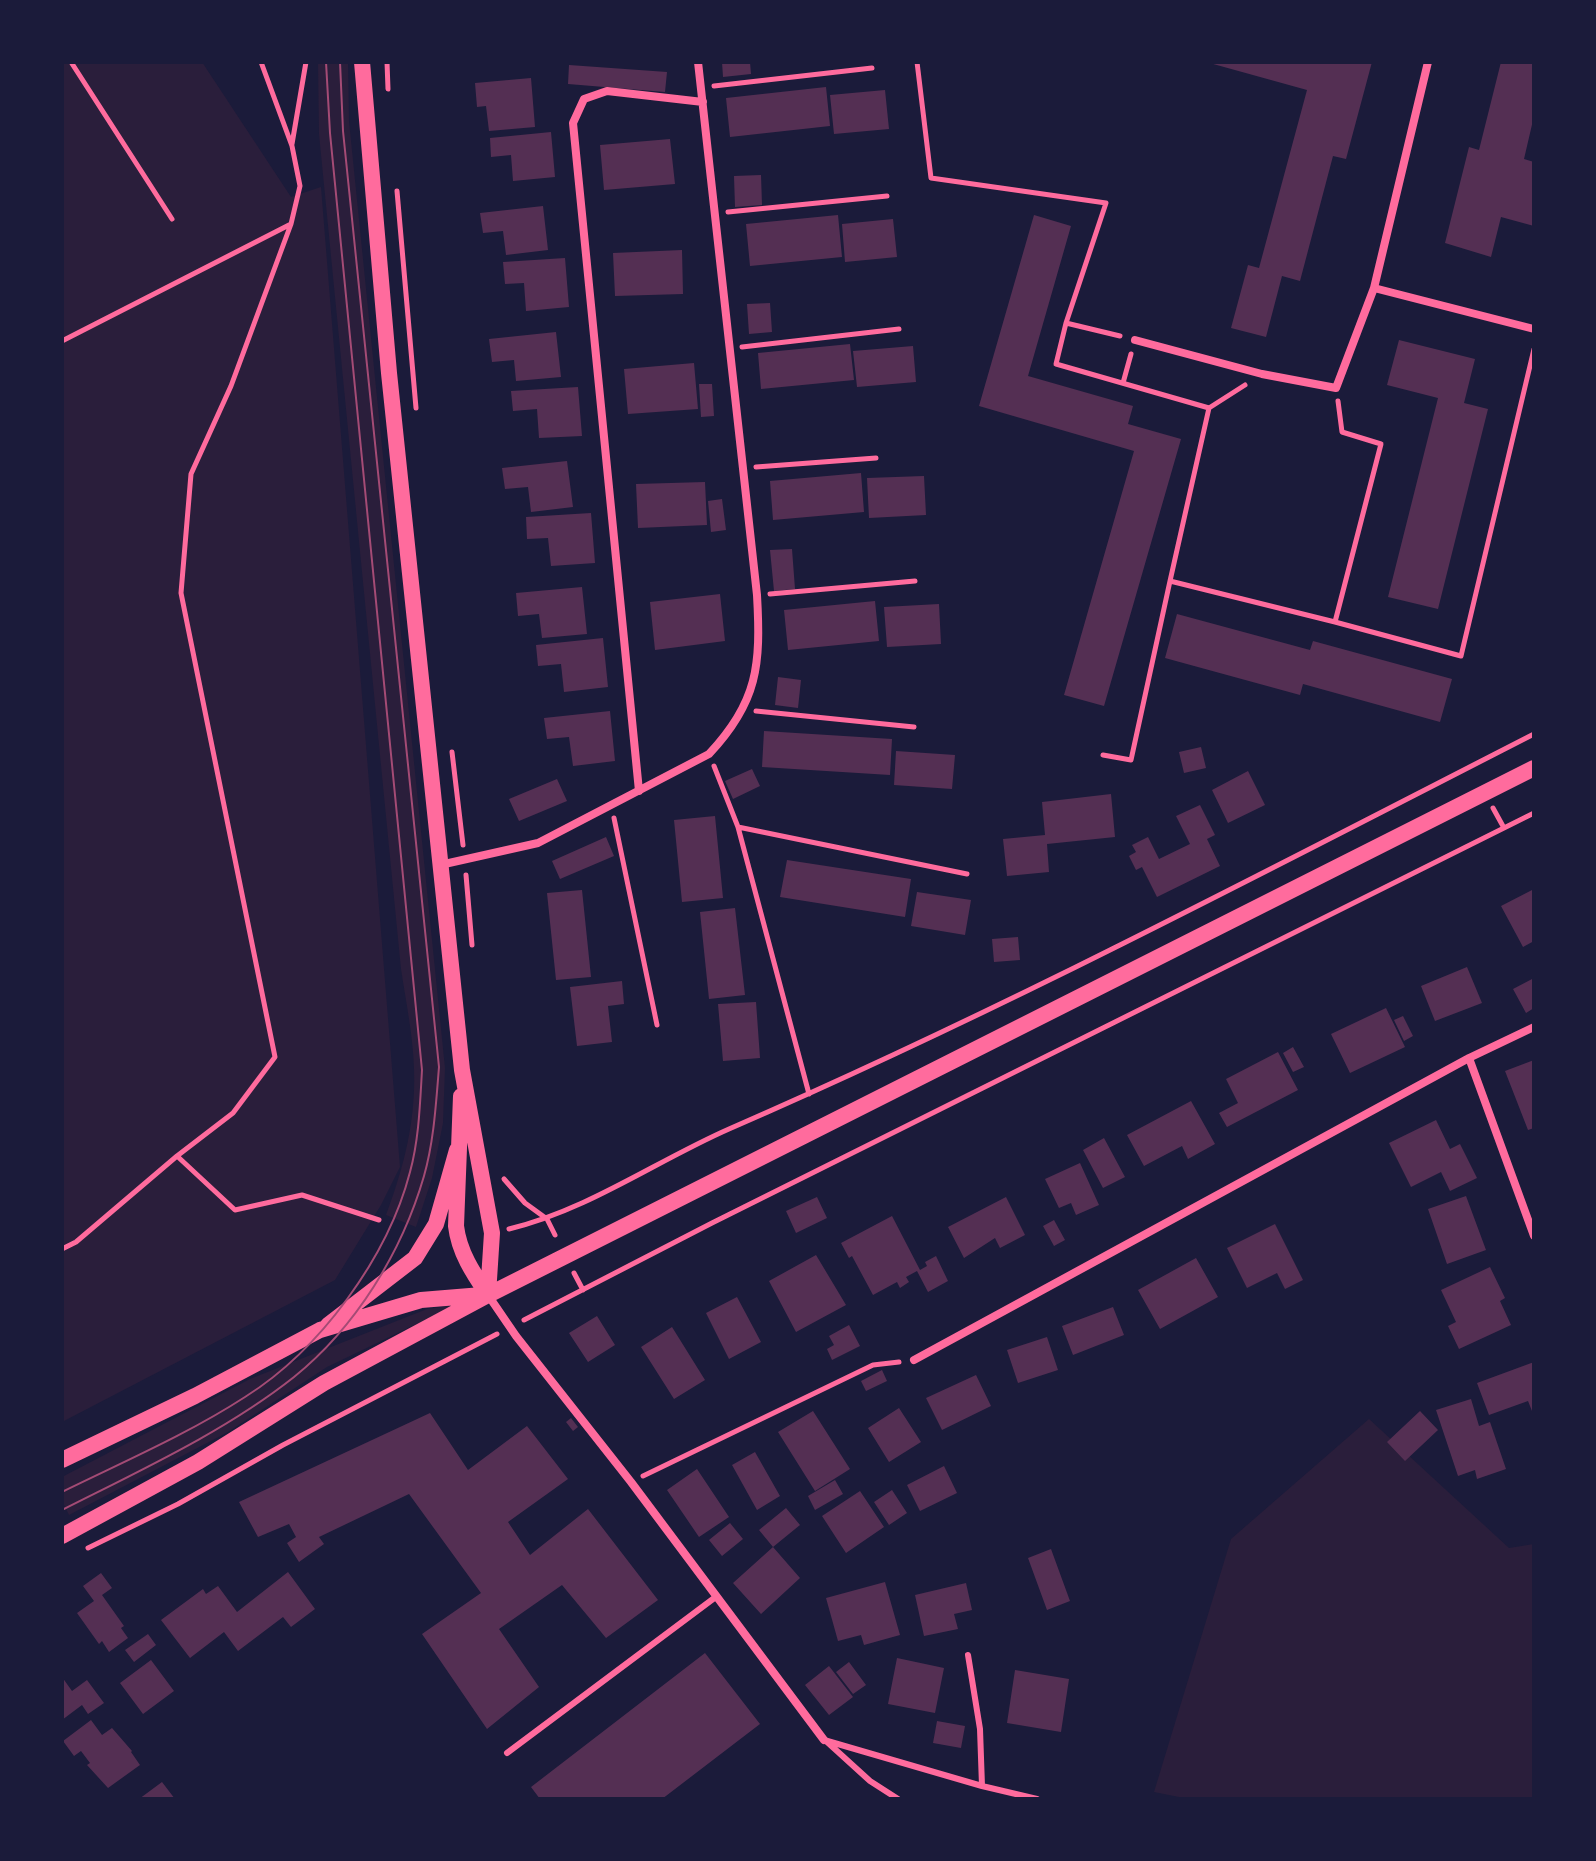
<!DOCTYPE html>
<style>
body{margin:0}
#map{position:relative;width:1596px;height:1861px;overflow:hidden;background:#1b1b3a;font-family:Cabin,sans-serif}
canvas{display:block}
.frame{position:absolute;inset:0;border:64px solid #1b1b3a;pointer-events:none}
</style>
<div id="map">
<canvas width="1596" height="1861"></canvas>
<div class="frame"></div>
</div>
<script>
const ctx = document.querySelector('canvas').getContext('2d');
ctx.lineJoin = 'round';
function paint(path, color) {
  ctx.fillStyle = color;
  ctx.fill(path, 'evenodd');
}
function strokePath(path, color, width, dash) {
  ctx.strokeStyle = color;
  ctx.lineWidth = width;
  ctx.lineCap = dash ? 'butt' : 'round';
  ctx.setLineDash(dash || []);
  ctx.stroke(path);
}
paint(new Path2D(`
 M62 62H202L291 197 321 187 400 1167 381 1205 335 1280 62 1422Z
 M318 62H348L349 121 445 1068 443 1123 432 1178 416 1227 386 1215C404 1167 416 1120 414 1069 413 1036 406 1002 401 969L319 134Z
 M456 1305 327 1367 228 1432 69 1515 62 1501V1477L250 1379 427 1309Z
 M1369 1419 1509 1548 1534 1544V1799H1189L1154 1792 1231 1539Z`), '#2a1e3b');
paint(new Path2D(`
 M722 62H750L751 74 723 77Z
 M1206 62H1372L1346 159 1333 156 1300 281 1282 276 1266 337 1231 328 1248 265 1259 268 1307 90Z
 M1501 62H1534V116L1524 159 1534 162V226L1501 217 1491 257 1445 243 1469 147 1479 150Z
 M569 65 667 72 665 92 568 84Z
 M531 78 535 127 489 131 486 106 477 107 475 83Z
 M826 87 830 126 730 137 726 98Z
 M885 90 889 129 834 134 830 95Z
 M551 132 555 177 513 181 511 155 491 157 490 138Z
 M670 139 675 184 604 190 600 145Z
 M761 175 762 205 735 207 734 176Z
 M543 206 548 250 506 255 503 231 483 233 480 213Z
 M838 215 842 257 750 266 746 224Z
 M1034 215 1071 226 1028 376 1133 406 1128 424 1181 439 1104 706 1064 695 1134 451 979 406Z
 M893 219 897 257 845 262 842 224Z
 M682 250 683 294 615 296 613 253Z
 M565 258 569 307 526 311 524 283 505 284 503 262Z
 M770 303 772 332 749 334 747 304Z
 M556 332 561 377 516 381 514 360 492 362 489 339Z
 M1399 340 1475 359 1464 403 1488 409 1438 609 1388 597 1438 398 1387 385Z
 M850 344 854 380 761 389 758 353Z
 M913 346 916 382 857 387 853 351Z
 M694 363 698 409 628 414 624 369Z
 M699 384H712L714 416 701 417Z
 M578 387 582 436 539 438 537 409 513 411 511 391Z
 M567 461 573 507 531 512 528 487 505 489 502 468Z
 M861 473 864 512 773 520 770 481Z
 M924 476 926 515 869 518 867 478Z
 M705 482 707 525 638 528 636 484Z
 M722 499 726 530 711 532 708 501Z
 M591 513 595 563 551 566 548 538 527 539 526 517Z
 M792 549 795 589 774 591 770 550Z
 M582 587 587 634 542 638 539 614 518 616 516 593Z
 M720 594 725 641 655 650 650 602Z
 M875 601 879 641 788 650 784 610Z
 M939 604 941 644 887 647 884 607Z
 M1177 614 1310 650 1313 641 1452 679 1440 722 1303 684 1300 695 1165 658Z
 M603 638 608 687 564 692 561 664 538 666 536 645Z
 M778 677 801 680 798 708 775 705Z
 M610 711 615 761 573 766 569 737 547 739 544 718Z
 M764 731 892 739 890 775 762 767Z
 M1201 747 1206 768 1184 773 1179 752Z
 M896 751 955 755 952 789 894 785Z
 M752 769 760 786 733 799 725 781Z
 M1248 771 1265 805 1228 823 1212 790Z
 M557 779 567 801 519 821 509 799Z
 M1111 794 1115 837 1047 844 1049 872 1007 876 1003 839 1045 835 1042 802Z
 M1200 805 1215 835 1207 839 1220 866 1157 897 1142 867 1136 870 1129 856 1136 852 1132 845 1148 837 1159 859 1190 844 1176 816Z
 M715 816 723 898 682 902 674 820Z
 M606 837 614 856 560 879 552 861Z
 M787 860 911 879 905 917 780 897Z
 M1534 889V941L1523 947 1501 906Z
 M582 890 591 977 556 980 547 893Z
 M917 892 971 900 965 935 911 926Z
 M735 908 745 995 709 999 700 912Z
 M1018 937 1020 960 994 962 992 939Z
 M1467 967 1482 1003 1435 1021 1421 986Z
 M1534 978V1008L1526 1013 1513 989Z
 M622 981 624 1004 608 1006 612 1042 577 1046 570 987Z
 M756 1002 760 1058 723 1061 718 1004Z
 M1386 1008 1405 1047 1350 1073 1331 1034Z
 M1403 1016 1413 1036 1404 1041 1394 1020Z
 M1293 1047 1304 1067 1293 1072 1283 1053Z
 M1278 1052 1298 1090 1227 1127 1219 1113 1238 1103 1226 1079Z
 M1534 1060V1128L1528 1130 1505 1071Z
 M1191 1101 1215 1144 1188 1159 1182 1146 1144 1166 1127 1135Z
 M1436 1120 1450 1149 1460 1144 1477 1178 1450 1191 1441 1172 1411 1187 1389 1143Z
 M1104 1138 1125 1177 1103 1188 1083 1150Z
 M1080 1163 1099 1205 1076 1215 1071 1203 1059 1208 1045 1179Z
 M1466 1196 1486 1250 1447 1264 1428 1209Z
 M817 1197 827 1218 796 1233 786 1211Z
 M1006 1197 1025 1235 1000 1248 995 1238 964 1258 948 1227Z
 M892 1216 920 1270 927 1266 925 1262 936 1256 948 1281 928 1292 917 1271 906 1277 909 1282 900 1288 897 1282 873 1295 852 1256 849 1258 841 1243Z
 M1054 1220 1065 1240 1054 1246 1043 1226Z
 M1275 1224 1303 1280 1285 1289 1277 1273 1247 1288 1227 1248Z
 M816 1255 846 1305 796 1332 769 1281Z
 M1196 1258 1218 1297 1160 1329 1138 1290Z
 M1490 1267 1505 1298 1500 1301 1511 1325 1459 1349 1448 1326 1456 1322 1441 1290Z
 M737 1297 761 1342 729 1359 706 1313Z
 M1113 1307 1124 1335 1073 1355 1062 1326Z
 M597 1316 615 1345 588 1362 569 1333Z
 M849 1325 860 1346 832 1360 827 1349 834 1345 829 1336Z
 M672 1327 705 1380 674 1399 641 1347Z
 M1047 1337 1058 1370 1018 1383 1007 1350Z
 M1534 1362V1416L1528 1401 1489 1415 1477 1383Z
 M882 1370 887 1381 866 1391 861 1381Z
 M976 1375 991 1406 942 1430 926 1398Z
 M1471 1399 1479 1426 1490 1422 1506 1469 1477 1479 1475 1470 1458 1476 1436 1410Z
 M899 1408 921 1442 889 1462 868 1428Z
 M813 1411 850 1469 815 1491 778 1432Z
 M1420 1411 1438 1430 1405 1461 1387 1442Z
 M430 1413 468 1470 527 1426 568 1479 508 1522 530 1555 588 1509 658 1600 606 1638 562 1585 499 1629 539 1687 487 1729 422 1634 481 1593 409 1494 319 1537 324 1544 299 1562 287 1543 296 1537 289 1524 258 1537 239 1502Z
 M571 1418 578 1427 573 1431 566 1422Z
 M755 1452 780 1496 757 1510 732 1465Z
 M944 1466 957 1493 920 1511 907 1485Z
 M697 1469 729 1517 699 1537 667 1490Z
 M835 1480 843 1494 815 1510 808 1496Z
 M892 1490 907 1513 889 1525 874 1502Z
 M860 1491 884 1527 846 1553 822 1516Z
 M786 1508 800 1525 773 1547 759 1530Z
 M730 1523 743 1539 722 1556 709 1540Z
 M773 1547 800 1578 761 1614 733 1583Z
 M1051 1549 1070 1601 1047 1610 1028 1558Z
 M288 1572 315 1609 291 1627 283 1617 238 1651 224 1632 190 1658 161 1620 203 1589 206 1594 218 1586 237 1612Z
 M101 1573 112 1588 102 1595 124 1626 121 1628 128 1638 109 1652 102 1641 99 1644 77 1613 94 1601 83 1586Z
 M885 1582 900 1635 864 1645 861 1635 838 1641 826 1598Z
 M966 1583 972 1610 954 1614 958 1629 924 1636 915 1595Z
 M148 1634 156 1645 134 1662 125 1650Z
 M705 1653 760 1724 662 1799H540L531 1787Z
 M897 1658 944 1668 935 1713 888 1704Z
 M151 1660 174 1691 143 1714 120 1683Z
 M849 1662 866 1685 853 1694 836 1672Z
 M829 1666 853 1697 829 1715 805 1685Z
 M1015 1670 1069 1679 1061 1732 1007 1723Z
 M62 1677 72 1691 87 1680 104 1703 88 1714 82 1705 62 1720Z
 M91 1720 102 1735 112 1728 132 1751 131 1752 140 1765 108 1788 87 1765 90 1763 81 1751 74 1756 63 1741Z
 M937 1721 965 1726 961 1748 933 1743Z
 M162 1782 175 1799H139Z`), '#542f53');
strokePath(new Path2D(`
 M71 62 172 219
 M387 62 388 89
 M917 62 931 178 1106 203 1066 323 1056 364 1209 408 1170 581
 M714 86 872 68
 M292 144 306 62
 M397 191 416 408
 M728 212 887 196
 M1066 323 1120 336
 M62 341 291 224 300 186 292 146 261 62
 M742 347 899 329
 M1123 383 1131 354
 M1209 408 1245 385
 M756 467 876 458
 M770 594 915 581
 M1335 622 1461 656 1534 349
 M756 711 914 727
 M452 752 463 845
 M1103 755 1131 760 1170 581 1335 622 1381 444 1342 432 1338 401
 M714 766 738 827 809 1094
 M1493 808 1504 828
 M614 818 657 1025
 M738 827 967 874
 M466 875 472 945
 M177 1156 235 1210 302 1195 379 1220
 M504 1179 525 1203 547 1219 555 1235
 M509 1229C588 1210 656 1161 729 1129 1003 1010 1268 870 1534 734
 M62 1249 76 1242 177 1156 233 1113 275 1057 181 593 191 474 231 386 291 224
 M574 1273 583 1290
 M524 1320 712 1223 1534 813
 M643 1476 873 1365 899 1362
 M88 1548 178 1504 283 1445 497 1334`), '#ff6b9d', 5);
strokePath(new Path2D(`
 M968 1655 980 1729 982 1786
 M824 1740 982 1786 1037 1799
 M826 1741 870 1781 898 1799
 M507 1753 717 1596`), '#ff6b9d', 6);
strokePath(new Path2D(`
 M1374 288 1534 329
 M1135 340 1262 374 1336 388 1374 288 1428 62
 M639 791 573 123 584 99 607 91 703 102
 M440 865 538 843 709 754C758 702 761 665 757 595L698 62
 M1469 1058 1534 1236
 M488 1295 516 1336 631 1482 824 1740
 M914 1360 1469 1058 1534 1027`), '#ff6b9d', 8);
strokePath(new Path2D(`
 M362 62 389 373 462 1070 492 1233 488 1295
 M461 1096 456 1226C459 1252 473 1273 488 1295
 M328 1325 415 1258 436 1224 457 1150
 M62 1460 195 1396 320 1330 421 1300 482 1295
 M62 1536 198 1462 324 1383 488 1295 1534 768`), '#ff6b9d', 16);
strokePath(new Path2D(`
 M62 1492C123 1462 188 1434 245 1397 320 1350 388 1257 410 1172 419 1139 420 1104 422 1070L330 133 326 62
 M62 1510C139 1471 226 1431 294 1377 356 1327 402 1252 424 1176 434 1141 436 1103 439 1067L343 131 340 62`), '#a44b75', 2);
</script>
